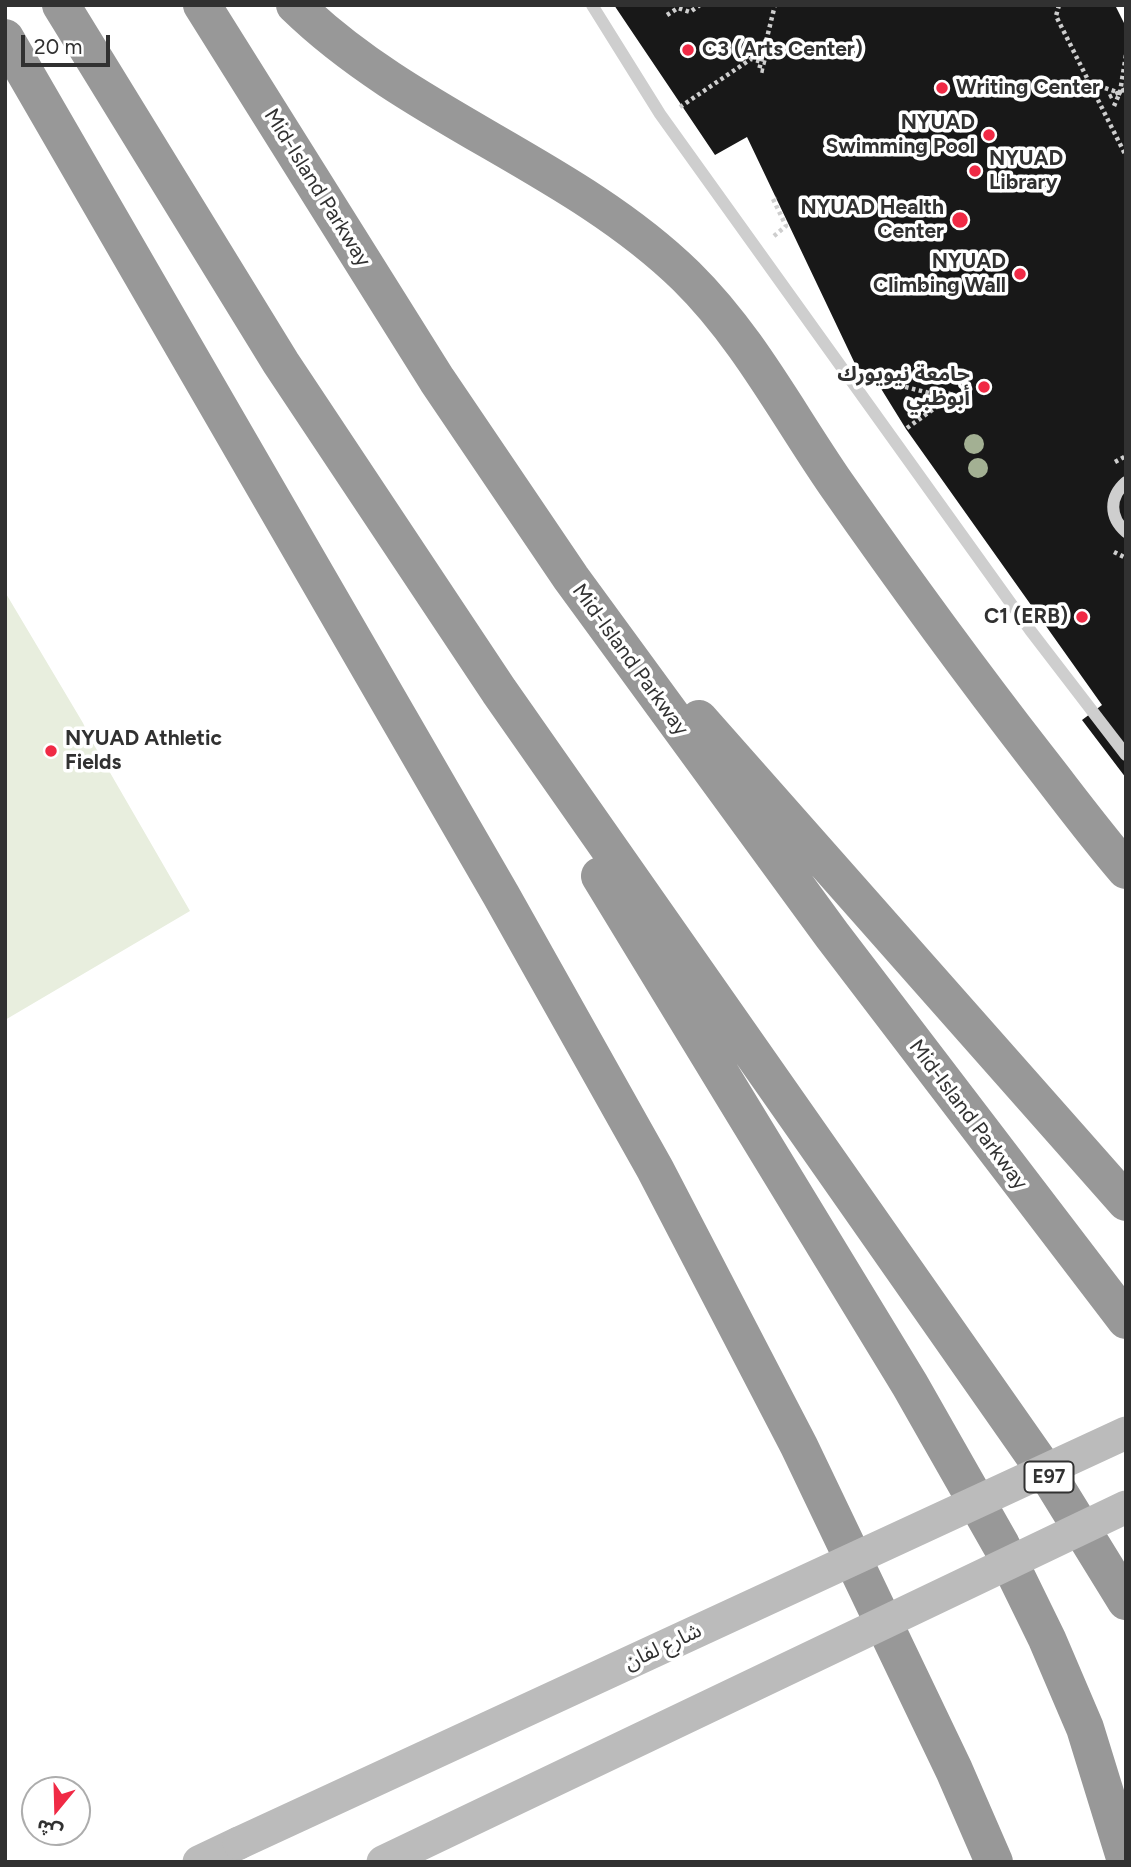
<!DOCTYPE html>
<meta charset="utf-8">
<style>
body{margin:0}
#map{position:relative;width:1131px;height:1867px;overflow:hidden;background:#fff;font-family:Figtree,"Noto Sans Arabic",sans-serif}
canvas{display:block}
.frame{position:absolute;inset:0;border:7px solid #313131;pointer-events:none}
.north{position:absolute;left:21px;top:1776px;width:70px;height:70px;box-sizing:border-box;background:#fff;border:2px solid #adadad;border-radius:50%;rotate:199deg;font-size:19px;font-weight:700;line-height:28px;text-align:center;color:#313131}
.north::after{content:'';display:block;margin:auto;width:24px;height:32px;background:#f02a45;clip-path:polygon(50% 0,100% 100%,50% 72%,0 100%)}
.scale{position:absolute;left:21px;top:35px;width:89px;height:32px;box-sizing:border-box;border:4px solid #313131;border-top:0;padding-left:9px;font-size:21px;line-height:24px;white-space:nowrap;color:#313131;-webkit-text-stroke:5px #fff;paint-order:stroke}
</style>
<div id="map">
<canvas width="1131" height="1867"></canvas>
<div class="frame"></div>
<div class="north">ش</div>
<div class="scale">20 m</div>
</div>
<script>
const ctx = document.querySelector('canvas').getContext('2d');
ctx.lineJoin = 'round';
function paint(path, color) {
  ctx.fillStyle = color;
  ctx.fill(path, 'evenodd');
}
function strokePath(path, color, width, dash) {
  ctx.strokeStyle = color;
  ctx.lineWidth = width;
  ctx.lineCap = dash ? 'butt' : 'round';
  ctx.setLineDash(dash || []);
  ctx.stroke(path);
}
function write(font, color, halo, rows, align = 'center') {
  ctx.font = font + ' Figtree,"Noto Sans Arabic",sans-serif';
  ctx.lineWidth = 7;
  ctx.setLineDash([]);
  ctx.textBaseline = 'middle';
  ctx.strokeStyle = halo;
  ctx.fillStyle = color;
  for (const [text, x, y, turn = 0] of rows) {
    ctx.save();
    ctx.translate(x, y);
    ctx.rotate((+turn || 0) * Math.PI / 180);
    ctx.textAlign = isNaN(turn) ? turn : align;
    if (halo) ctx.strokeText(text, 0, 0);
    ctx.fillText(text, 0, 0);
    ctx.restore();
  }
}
paint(new Path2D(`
 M5 592 83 723 90 738 190 911 5 1020Z`), '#e8eede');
paint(new Path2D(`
 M614 5H1115L1126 27V778L1082 720 1102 705 906 429 880 387 883 374 857 368 747 137 715 155Z`), '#181818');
strokePath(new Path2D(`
 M1059 5 1056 16 1126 156
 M667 15 678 8 690 12 700 5
 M764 71 759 70 775 5
 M1105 88 1126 95
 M1109 97 1126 89
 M1114 106 1120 92 1126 55
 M680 107 751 59 766 63
 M774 236 786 226 773 199 776 197
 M878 380 949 398
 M907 428 949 398 951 392
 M1115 462 1126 456
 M1114 552 1126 558`), '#cecece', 4.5, [3.5, 3.5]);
strokePath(new Path2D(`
 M592 5 660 114 1030 630 1126 755
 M1126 482C1109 497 1109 517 1126 532`), '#cecece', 12);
strokePath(new Path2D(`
 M199 1862 239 1843`), '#bbb', 33);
strokePath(new Path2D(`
 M61 5 281 363 499 691 1052 1481 1126 1601
 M202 5 437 380 571 578 832 935 1126 1320
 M295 5C410 117 572 165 686 276 748 337 787 413 836 484 901 577 968 669 1038 759 1067 796 1095 834 1126 870
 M5 38 501 895 655 1169 799 1446 954 1770 994 1862
 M699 719 1126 1202
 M600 876 910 1385 1001 1545 1047 1639 1085 1728 1126 1861`), '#989898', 38);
strokePath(new Path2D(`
 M239 1843 1126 1433
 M383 1862 1126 1507`), '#bbb', 33);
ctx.fillStyle = '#a3b093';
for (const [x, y] of [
 [974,444],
 [978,468]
]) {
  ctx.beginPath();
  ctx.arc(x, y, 10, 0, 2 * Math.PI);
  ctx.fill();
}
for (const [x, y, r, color] of [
 [688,50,7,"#f02a45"],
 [942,88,7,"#f02a45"],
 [989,135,7,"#f02a45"],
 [975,171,7,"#f02a45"],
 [960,220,9,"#f02a45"],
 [1020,274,7,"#f02a45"],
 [984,387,7,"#f02a45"],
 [1082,617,7,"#f02a45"],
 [51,751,7,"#f02a45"]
]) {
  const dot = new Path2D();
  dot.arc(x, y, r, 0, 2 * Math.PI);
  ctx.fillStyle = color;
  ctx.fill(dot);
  strokePath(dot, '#fff', 2.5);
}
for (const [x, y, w] of [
 [1049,1477,49]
]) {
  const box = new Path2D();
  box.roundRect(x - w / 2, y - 15.5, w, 31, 5);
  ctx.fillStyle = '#fff';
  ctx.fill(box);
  strokePath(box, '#313131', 2);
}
write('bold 19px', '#313131', null, [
 ["E97",1049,1477]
]);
write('bold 21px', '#313131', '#fff', [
 ["C3 (Arts Center)",702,50,"left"],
 ["Writing Center",956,88,"left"],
 ["NYUAD",975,123],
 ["Swimming Pool",975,147],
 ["NYUAD",989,159,"left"],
 ["Library",989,183,"left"],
 ["NYUAD Health",944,208],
 ["Center",944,232],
 ["NYUAD",1006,262],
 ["Climbing Wall",1006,286],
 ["جامعة نيويورك",970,375],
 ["أبوظبي",970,399],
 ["C1 (ERB)",1068,617],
 ["NYUAD Athletic",65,739,"left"],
 ["Fields",65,763,"left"]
], 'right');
write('21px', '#313131', '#fff', [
 ["Mid-Island Parkway",317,188,58],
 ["Mid-Island Parkway",630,660,54],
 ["Mid-Island Parkway",968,1115,53],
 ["شارع لفان",663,1647,-25]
]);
</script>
